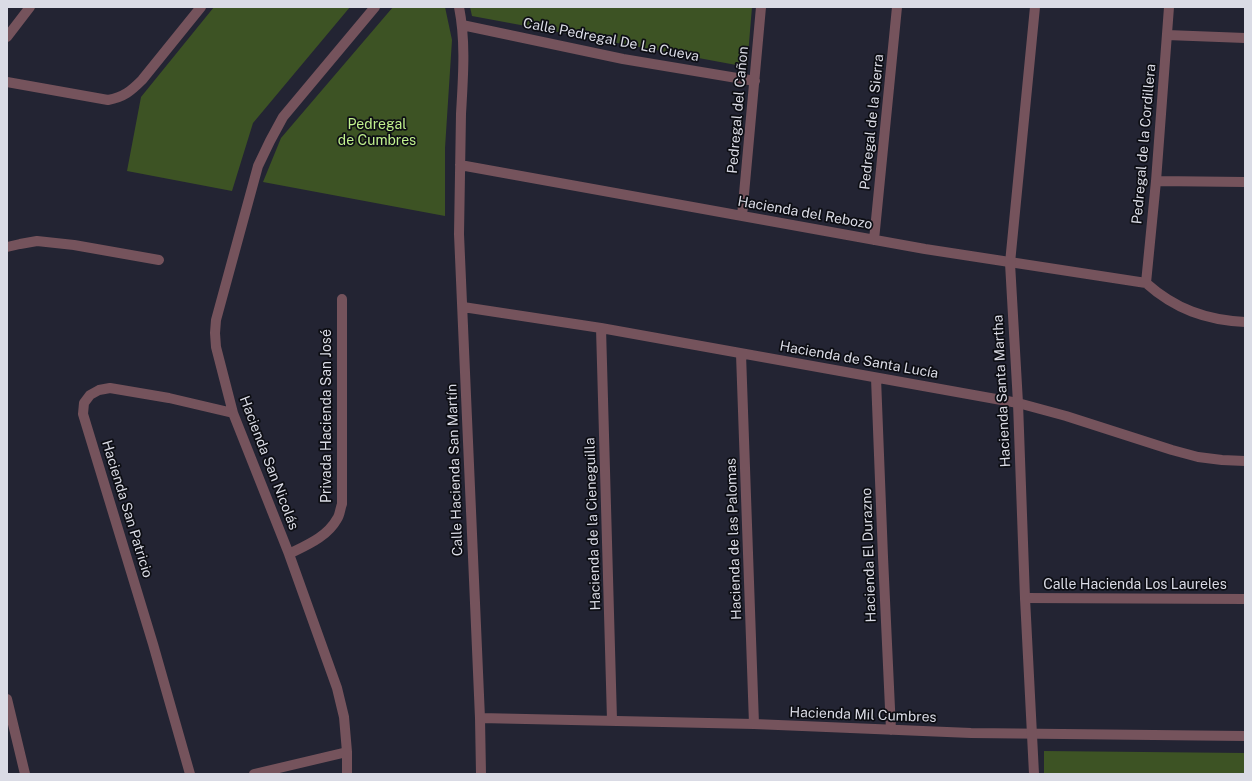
<!DOCTYPE html>
<meta charset="utf-8">
<style>
body{margin:0}
#map{position:relative;width:1252px;height:781px;overflow:hidden;background:#232433;font-family:"Public Sans",sans-serif}
canvas{display:block}
.frame{position:absolute;inset:0;border:8px solid #dadbe5;pointer-events:none}
</style>
<div id="map">
<canvas width="1252" height="781"></canvas>
<div class="frame"></div>
</div>
<script>
const ctx = document.querySelector('canvas').getContext('2d');
ctx.lineJoin = 'round';
function paint(path, color) {
  ctx.fillStyle = color;
  ctx.fill(path, 'evenodd');
}
function strokePath(path, color, width, dash) {
  ctx.strokeStyle = color;
  ctx.lineWidth = width;
  ctx.lineCap = dash ? 'butt' : 'round';
  ctx.setLineDash(dash || []);
  ctx.stroke(path);
}
function write(font, color, halo, rows, align = 'center') {
  ctx.font = font + ' "Public Sans",sans-serif';
  ctx.lineWidth = 3.5;
  ctx.setLineDash([]);
  ctx.textBaseline = 'middle';
  ctx.strokeStyle = halo;
  ctx.fillStyle = color;
  for (const [text, x, y, turn = 0] of rows) {
    ctx.save();
    ctx.translate(x, y);
    ctx.rotate((+turn || 0) * Math.PI / 180);
    ctx.textAlign = isNaN(turn) ? turn : align;
    if (halo) ctx.strokeText(text, 0, 0);
    ctx.fillText(text, 0, 0);
    ctx.restore();
  }
}
paint(new Path2D(`
 M214 7H350L253 123 232 191 127 171 141 97Z
 M393 7H445L452 40 445 148V216L263 182 281 138Z
 M470 7H752L747 67 472 16Z
 M1044 751 1245 753V774H1044Z`), '#3d5324');
strokePath(new Path2D(`
 M459 7C466 42 463 78 461 114 460 154 460 194 459 234L480 718 481 774
 M462 25 623 59 755 81
 M1167 35 1245 38
 M7 37 30 7
 M7 82 108 100C124 97 131 91 142 80L201 7
 M460 165 925 249 1146 283
 M1156 181 1245 182
 M742 216 761 7
 M874 240 897 7
 M7 247 20 244 37 241 74 245 159 260
 M1146 283 1156 181 1169 7
 M1146 283C1175 309 1206 320 1245 322
 M463 307 601 328 1018 403 1066 416 1172 450 1198 457 1222 460 1245 461
 M601 328 612 720
 M741 354 754 724
 M876 378 883 557 891 730
 M289 554C307 545 327 537 337 519 340 515 340 509 342 504V299
 M1025 598 1245 599
 M7 699 25 774
 M480 718 754 724 971 733 1245 736
 M190 774 153 644 83 414 84 403 90 395 99 390 110 388 169 398 233 413
 M254 774 347 752
 M347 774V752L344 717 337 688 289 554 233 413 216 347 215 333 216 320 258 166 270 141 283 117 375 7`), '#75535c', 10);
strokePath(new Path2D(`
 M1034 774 1025 598 1018 403 1010 263 1035 7`), '#75535c', 10);
write('14px', '#dadbe5', '#0d0e14', [
 ["Calle Pedregal De La Cueva",611,40,11],
 ["Pedregal del Cañon",738,110,-85],
 ["Pedregal de la Sierra",872,122,-84],
 ["Pedregal de la Cordillera",1144,144,-85],
 ["Hacienda del Rebozo",805,213,10],
 ["Hacienda de Santa Lucía",859,360,10],
 ["Hacienda Santa Martha",1002,391,-93],
 ["Privada Hacienda San José",327,416,-90],
 ["Hacienda San Nicolás",269,463,69],
 ["Calle Hacienda San Martín",455,470,-92],
 ["Hacienda San Patricio",127,509,73],
 ["Hacienda de la Cieneguilla",593,524,-92],
 ["Hacienda de las Palomas",734,539,-92],
 ["Hacienda El Durazno",869,555,-92],
 ["Calle Hacienda Los Laureles",1135,585],
 ["Hacienda Mil Cumbres",863,715,2]
]);
write('14px', '#c1f18e', '#0d0e14', [
 ["Pedregal",377,125],
 ["de Cumbres",377,141]
]);
</script>
